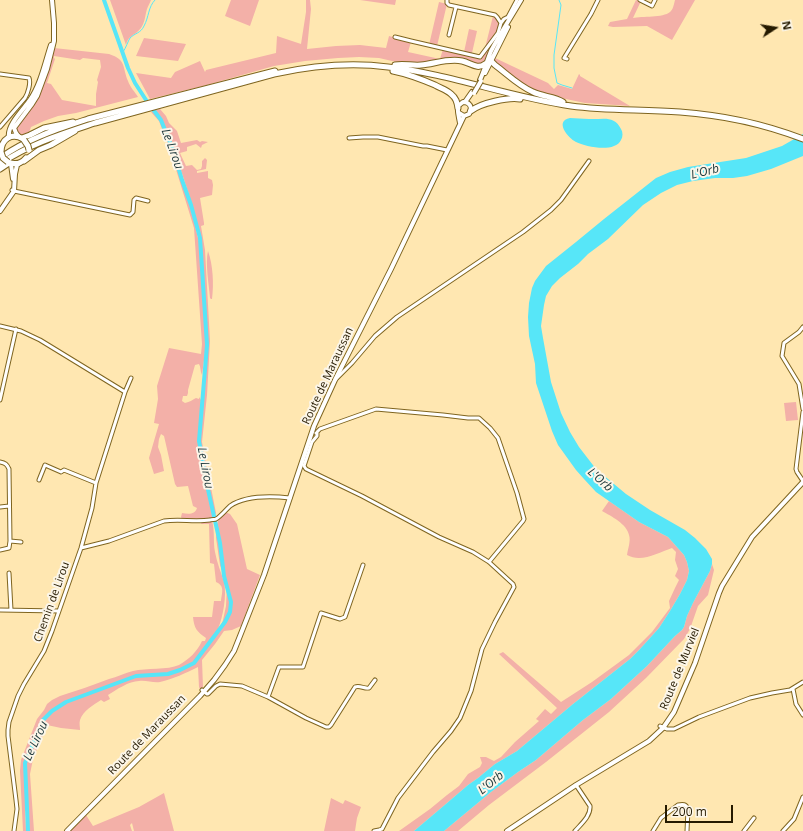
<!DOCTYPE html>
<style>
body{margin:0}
#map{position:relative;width:803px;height:831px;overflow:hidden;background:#ffe7b1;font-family:"Open Sans",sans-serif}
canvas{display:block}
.north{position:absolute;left:755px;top:8px;width:40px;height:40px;-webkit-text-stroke:3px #fcf6e9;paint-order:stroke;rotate:78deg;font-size:11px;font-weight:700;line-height:16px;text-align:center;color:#251a00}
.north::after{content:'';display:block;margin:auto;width:14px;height:18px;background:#251a00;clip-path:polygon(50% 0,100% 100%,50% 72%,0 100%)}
.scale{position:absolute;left:665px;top:805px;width:68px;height:18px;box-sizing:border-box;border:2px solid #251a00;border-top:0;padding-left:5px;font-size:12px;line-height:14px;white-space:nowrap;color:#251a00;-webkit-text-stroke:3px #fcf6e9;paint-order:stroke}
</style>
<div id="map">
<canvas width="803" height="831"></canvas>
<div class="north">N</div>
<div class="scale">200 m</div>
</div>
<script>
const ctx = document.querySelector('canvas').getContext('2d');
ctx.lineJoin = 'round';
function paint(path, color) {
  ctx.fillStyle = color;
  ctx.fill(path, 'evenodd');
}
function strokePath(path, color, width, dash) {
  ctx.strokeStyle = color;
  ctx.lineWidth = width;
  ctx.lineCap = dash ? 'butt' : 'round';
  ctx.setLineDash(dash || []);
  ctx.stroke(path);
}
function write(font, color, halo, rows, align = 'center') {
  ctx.font = font + ' "Open Sans",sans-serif';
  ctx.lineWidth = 4;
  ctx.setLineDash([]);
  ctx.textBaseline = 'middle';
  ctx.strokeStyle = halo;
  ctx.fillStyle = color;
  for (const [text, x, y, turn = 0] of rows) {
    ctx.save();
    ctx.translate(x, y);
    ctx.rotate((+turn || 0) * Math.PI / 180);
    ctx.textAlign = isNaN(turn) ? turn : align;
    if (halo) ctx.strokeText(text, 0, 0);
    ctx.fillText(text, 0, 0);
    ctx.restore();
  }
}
paint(new Path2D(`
 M110 0H151C150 3 148 6 147 9 145 16 145 22 141 28 135 36 128 35 126 45Z
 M231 0H259L250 26 225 16Z
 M306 0H310L311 9 307 49 336 46 360 45 386 48 389 36 411 42 408 52 440 59 443 49 479 58 500 33 486 61 478 65 463 60 421 64H405L379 58 359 57 338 58 305 61 274 66 207 85 150 99 136 73 171 78 175 72 200 61 205 72 206 70 276 53 277 36 301 44 306 12Z
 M360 0H396L395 5Z
 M636 0 641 1 633 18C642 16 663 18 670 12 673 10 674 4 675 0H695L672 40 647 26 613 27 608 26 610 22 627 19Z
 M439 2 447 4 437 46 429 45Z
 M493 16 496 17C496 17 499 22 499 22 501 31 489 45 484 52Z
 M469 29 477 31 472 53 464 52Z
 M144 38 186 44 178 61 136 56Z
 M54 48 109 54C127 60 122 67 128 81 130 87 135 92 138 97L76 113 58 116 44 121 31 127 26 141H22L16 128 28 112ZM54 56 80 60 83 58 100 60 101 67 97 80 98 82 96 94V106L62 100 51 84 47 83 55 59 54 58Z
 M495 58 548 83 554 89 558 85 572 89 579 74 580 75V76L630 106 585 103 542 94 534 92 493 62Z
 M160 109 166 116 169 123 177 131 181 143 197 140 200 142 202 141 208 142 202 145 201 148 196 144 187 147V151L180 153 186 166 192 165 197 170 201 169 202 166V161L205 158 207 160 206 169 197 171V173L208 171V178L212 180 213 185 212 195 200 198 204 223V225L201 226 205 250 210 341 207 395 202 442 216 513 215 515 208 485 200 441 203 380 207 344 201 241 192 204 173 146 162 120 155 110Z
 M154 111 161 121 172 151 182 181 190 206 199 242 206 345 202 375C200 371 201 367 199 364L195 365 188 390V393L187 396H183L182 401 185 403C190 402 192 400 196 398L199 399V397L201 400 198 441 213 515 212 518 205 519H182L181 517 182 513C188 514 195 515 197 508L193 506 188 486 177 487 175 484 164 436 161 434 159 439 158 447 161 455 164 471 154 474 149 458 159 424 154 423 158 399 157 386 169 348 201 354 202 344 194 228 170 150 159 121 151 112Z
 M208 251C213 265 214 284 212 299H211L210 298C209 285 205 263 208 251Z
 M796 402 798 420 786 421 784 403Z
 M609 501 639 522 668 537 684 555 687 562 689 571 687 580 680 594 670 611 659 628 640 649 630 659 573 704 517 751 495 764 484 773 478 778 468 785 447 803 414 831H399L430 809 447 795 459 786 468 774 480 767 482 763 480 757H486L494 761 501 757 515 742 539 721 536 719 545 709 551 714 557 708 499 654 503 652 561 702 592 682 629 655 652 632 670 608 669 601 675 588 679 580 675 576 678 569 675 560 676 552 672 548C658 553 641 563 627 555 628 548 631 541 629 535 627 524 611 516 602 511Z
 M225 512 230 514 237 524 247 569 260 575 241 626 232 630 224 631 215 644 202 660 203 687 200 689 199 687 198 667C186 673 173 679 160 682 153 683 146 680 139 681 129 681 116 690 108 695L110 699 104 702 101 700C93 705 83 711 80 720 79 723 80 727 80 730L61 728 47 725 33 759 30 774 34 831H28L27 811H25L26 831H23L20 771 21 760 37 719 44 710 47 704 52 700 60 696C76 691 93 685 109 679 117 677 125 673 133 671 146 668 168 670 179 665 189 659 197 652 202 641H205L206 638C197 632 194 628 193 617H212L214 601H221C222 592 225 586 216 582L214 564 210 563 209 524H201L202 522 212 521C215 531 213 542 215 552 217 563 221 572 224 582 227 595 223 617 218 629L195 662H196L219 631 223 620 226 606 227 585 220 565 216 538 217 524 219 518Z
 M712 564 714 570 708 595 698 606 690 629 684 639 646 678 609 712 546 762 489 805 458 831H444L491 792 518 772 536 760 583 720 611 699 647 666 675 636 682 630 684 627 687 616 693 603 710 571Z
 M164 793 174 831H134L132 823 130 825 132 831H69L86 815 93 826 139 807Z
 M331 798 343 804 345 800 361 807 357 818 355 831H324Z`), '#f3b0a8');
paint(new Path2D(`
 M570 118C576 118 582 119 589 119 601 120 614 114 621 129 623 132 623 137 621 140 615 153 586 147 576 142 568 138 554 121 570 118Z
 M803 134V156L771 169 747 176 733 178H715L693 181 677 185 661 193 643 205 608 239 588 254 578 264 560 278 552 286 546 296 544 305 541 326 543 338 551 382 561 413 570 432 579 447 596 469 626 494 650 510 685 530 695 538 706 549 712 559V564L710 571 693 603 687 616 684 627 682 630 675 636 647 666 611 699 583 720 536 760 518 772 491 792 444 831H414L447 803 468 785 478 778 484 773 495 764 517 751 573 704 630 659 640 649 659 628 670 611 680 594 687 580 689 571 687 562 684 555 668 537 639 522 596 492 584 479 576 470 558 445 552 431 536 383 535 364 529 336 528 317 529 303 532 288 535 281 546 266 576 242 604 219 656 178 670 172 688 167 746 158 782 146Z`), '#57e6f8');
strokePath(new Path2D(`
 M559 0 561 5 554 55V68L557 83 562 85 572 88
 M123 52C126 48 128 41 130 38 135 33 141 33 144 26 149 17 148 7 155 0`), '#57e6f8', 1);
strokePath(new Path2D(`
 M28 831 25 763 43 720 52 711 66 702 136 676 168 674 180 670 194 663 225 622 230 612 231 602 224 576 220 543 207 485 199 441 207 345 200 238 191 205 182 180 173 150 161 120 146 100 135 83 128 68 104 0`), '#57e6f8', 4);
const minor = new Path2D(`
 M447 0V3L449 5 495 15 497 17 501 23
 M640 0 652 6 655 0
 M449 35 456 7
 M395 37 411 41 480 57 498 33 501 23 504 19 508 17 517 0
 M567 59 564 58 591 14 598 0
 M0 74 29 78C31 83 28 93 25 98L0 127
 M349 138 363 137H378L423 146H427L447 150
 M12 190 14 191 130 215 133 212 134 200 136 198 148 201
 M0 326 21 331 40 340 125 392
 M803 327 799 332 784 343 782 356 799 384 803 409
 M337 378 352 363 375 336 397 317 523 232 551 210 561 200 589 161
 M0 400 16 329
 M803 412 796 469 797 472 803 481
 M317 432V436L312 442 304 466 306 469 362 496 439 537 473 552 489 562 513 584 514 587 495 622 482 649 471 691 460 718 451 731 433 752 398 798 382 829 379 830 374 831
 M316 433 320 429 376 409 443 415 468 418H479L490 428 498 438 517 493 524 519 523 521 489 562
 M0 462C5 463 7 464 9 469L10 541 9 548 0 550
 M39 480 45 465 61 472 64 470 96 483
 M0 507 9 506
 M10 541 21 542
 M81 548 109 541 164 521C179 519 195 522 210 520 212 519 215 520 216 519 219 518 227 509 230 506 246 495 271 496 290 498
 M9 573 11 610
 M0 610 59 611
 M793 689 796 704 803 715
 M202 690 207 694H208L216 686 220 684 242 686 268 697 306 718 326 727H329L331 725 355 687C360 685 364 689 369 688L375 680
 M268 697 279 667H303L321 613 340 619 345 617 363 565
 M660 726 667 729H674L699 717 750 698 772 693 790 690 803 682
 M14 831 17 809 16 800 8 736V730L9 722 18 696 24 684 44 651 52 631 81 548 92 508 96 483 125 392 131 378
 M575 831C581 824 591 816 590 806L576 785
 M653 831 661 818 678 805C683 804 686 804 688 809L687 831
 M744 831 754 818
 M783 831 794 819 803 797`);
const major = new Path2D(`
 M485 73 508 27
 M480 80C484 71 487 61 491 51 500 34 511 17 521 0
 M465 102 472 92
 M459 113 464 116 469 114 471 108C470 104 468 102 463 102L458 106C457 111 459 117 460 123
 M9 137C7 125 23 110 30 100 41 84 45 63 51 45
 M19 137 16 133 14 128 32 104 37 96 47 69 54 41V23L52 0
 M11 164 13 179
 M0 211 14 191 15 174 17 165 20 163
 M67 831 200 696 214 680 225 665 234 651 240 636 264 575 314 426 335 380 391 269 464 116
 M507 831 576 785 649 741 663 728 674 712 695 663 719 593 722 586 752 537 803 482`);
const highway = new Path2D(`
 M491 61 495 65C507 74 519 86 533 92 543 97 554 96 563 102
 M395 65C404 63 412 66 421 65 434 64 448 58 462 61 471 63 477 70 485 64
 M393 71C408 74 421 79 435 85 440 88 447 90 451 94 456 98 457 102 458 108
 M471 111C480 103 509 97 520 99
 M22 138 30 135 44 128 73 122
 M1 152C1 139 12 132 23 139
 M0 158C26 139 58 129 88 119L275 71
 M24 161 39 150 51 145 75 131
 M8 162C15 165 21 164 26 158
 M0 164C29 144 62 134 95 123L274 74C311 66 350 62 388 67 450 74 509 97 571 106 607 111 643 109 680 112 722 115 764 124 803 139
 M0 169 9 163`);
strokePath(minor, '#7f6520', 5);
strokePath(major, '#7f6520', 6);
strokePath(highway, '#7f6520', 7);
strokePath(minor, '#fff', 3);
strokePath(major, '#fff', 4);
strokePath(highway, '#fff', 5);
const majorBridge = new Path2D(`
 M474 93 481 81`);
const highwayBridge = new Path2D(`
 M24 140 28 146 29 150
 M1 152 3 158 8 162`);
strokePath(majorBridge, '#7f6520', 6, []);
strokePath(highwayBridge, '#7f6520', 7, []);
strokePath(majorBridge, '#fff', 4);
strokePath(highwayBridge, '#fff', 5);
write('11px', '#251a00', '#fcf6e9', [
 ["Route de Maraussan",328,376,-65],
 ["Chemin de Lirou",52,602,-70],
 ["Route de Murviel",680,669,-68],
 ["Route de Maraussan",147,735,-46]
]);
write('italic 12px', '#213a3d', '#fcf6e9', [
 ["Le Lirou",172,149,70],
 ["L'Orb",705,172,-14],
 ["Le Lirou",205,468,79],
 ["L'Orb",600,480,42],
 ["Le Lirou",36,741,-65],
 ["L'Orb",491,783,-39]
]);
</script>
